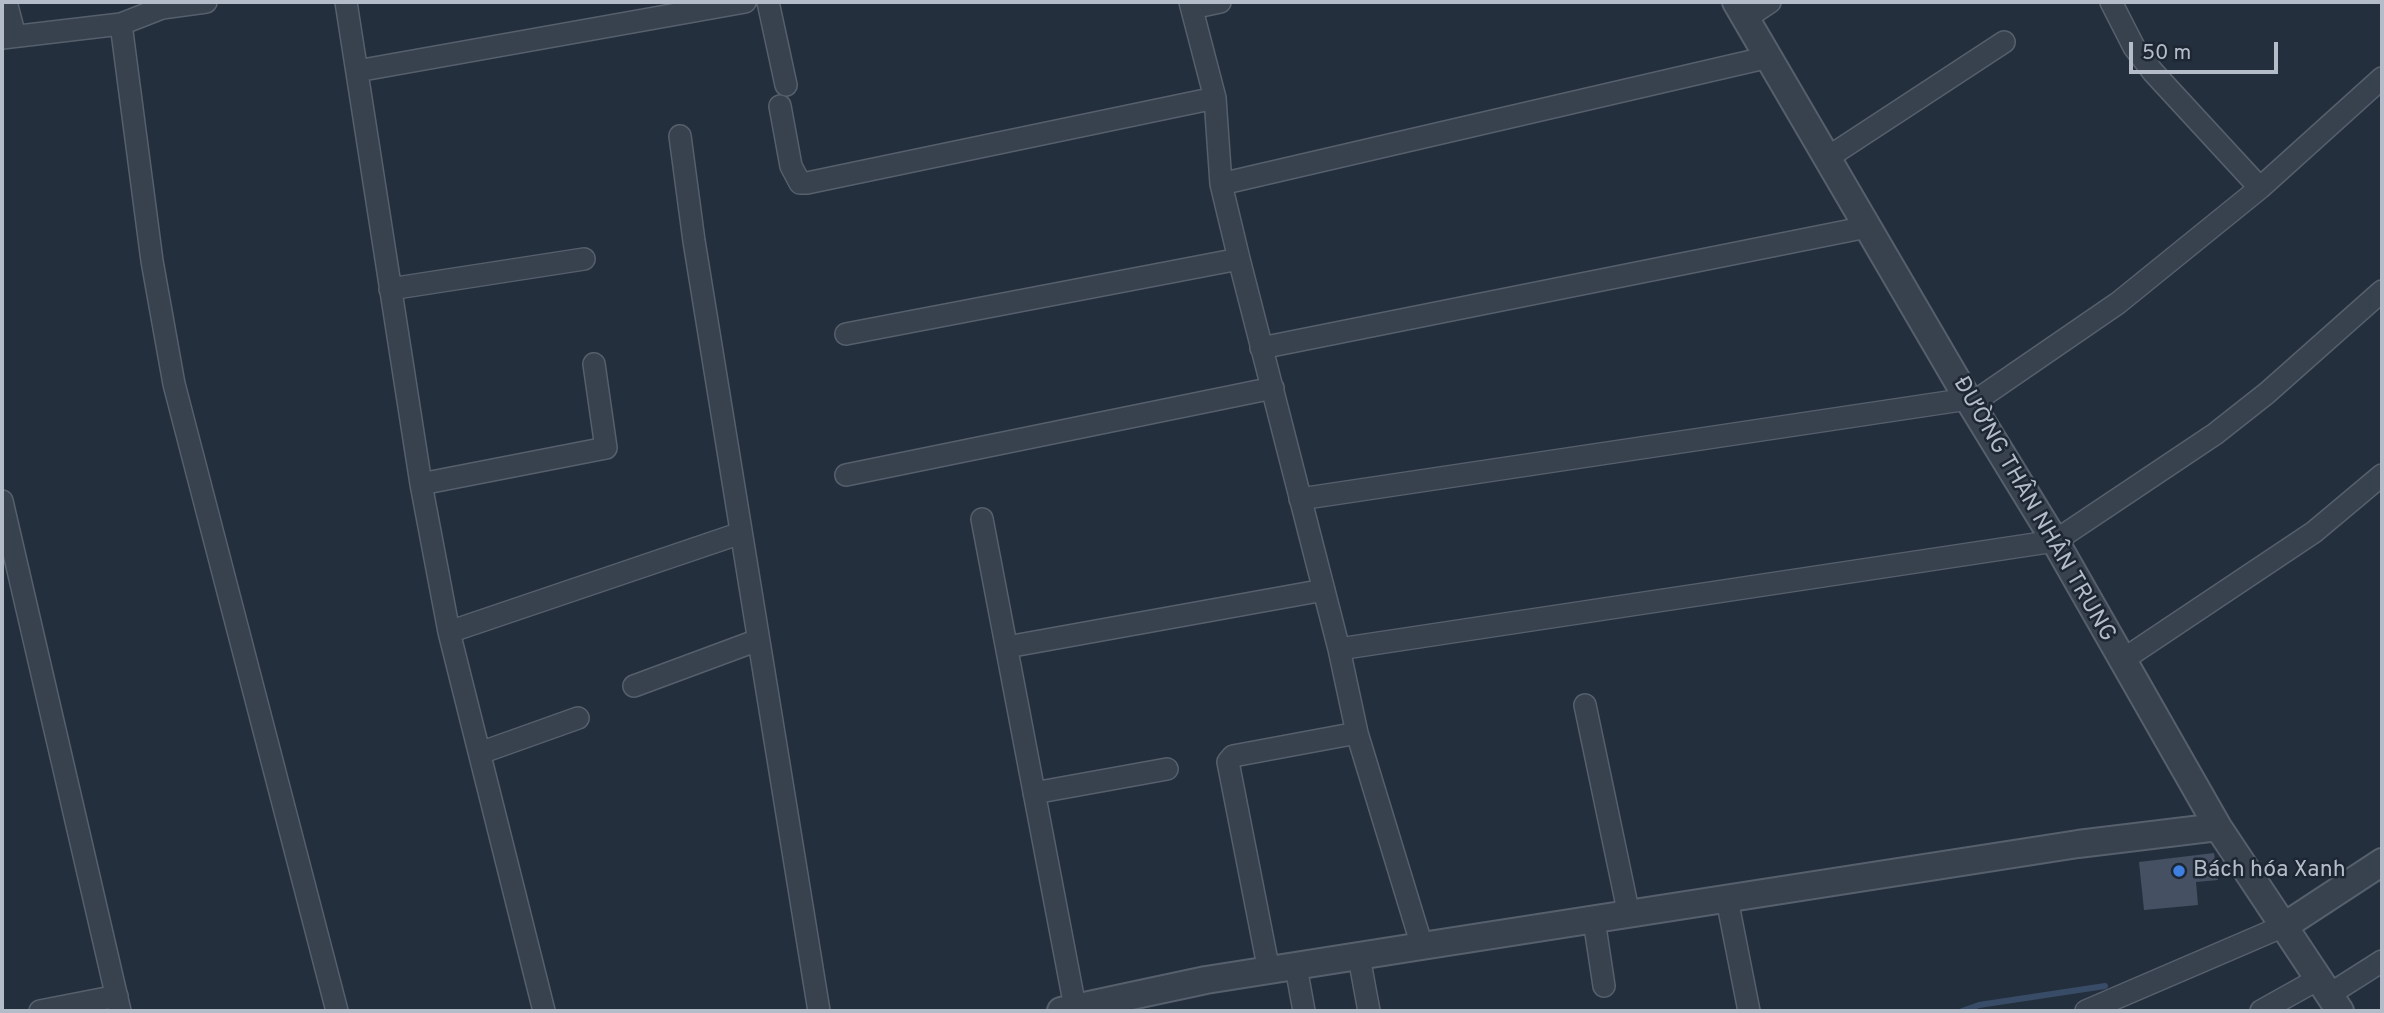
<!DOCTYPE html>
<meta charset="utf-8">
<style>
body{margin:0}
#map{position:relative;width:2384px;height:1013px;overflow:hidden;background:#242f3e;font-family:Overpass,sans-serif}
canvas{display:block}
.frame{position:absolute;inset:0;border:4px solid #b4bcc9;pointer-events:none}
.scale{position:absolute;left:2129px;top:42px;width:149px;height:32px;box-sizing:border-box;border:4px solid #b4bcc9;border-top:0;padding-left:9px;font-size:21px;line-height:24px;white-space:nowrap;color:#b4bcc9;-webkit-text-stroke:5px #1d2633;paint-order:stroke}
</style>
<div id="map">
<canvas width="2384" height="1013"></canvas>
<div class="frame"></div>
<div class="scale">50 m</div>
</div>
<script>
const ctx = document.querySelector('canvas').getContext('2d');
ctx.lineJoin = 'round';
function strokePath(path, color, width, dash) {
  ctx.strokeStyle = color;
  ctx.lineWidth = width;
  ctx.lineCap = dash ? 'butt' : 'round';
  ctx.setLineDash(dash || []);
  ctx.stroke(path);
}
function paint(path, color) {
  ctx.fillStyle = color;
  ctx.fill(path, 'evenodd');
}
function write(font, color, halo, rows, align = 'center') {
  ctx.font = font + ' Overpass,sans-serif';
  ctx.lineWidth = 5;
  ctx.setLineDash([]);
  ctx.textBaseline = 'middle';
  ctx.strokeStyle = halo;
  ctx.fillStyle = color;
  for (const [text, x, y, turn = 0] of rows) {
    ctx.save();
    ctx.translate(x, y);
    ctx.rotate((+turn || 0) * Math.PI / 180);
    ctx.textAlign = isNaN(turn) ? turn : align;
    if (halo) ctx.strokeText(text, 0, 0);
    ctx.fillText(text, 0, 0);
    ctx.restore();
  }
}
strokePath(new Path2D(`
 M1962 1011 1979 1005 2105 986`), '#394c67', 6);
paint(new Path2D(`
 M2214 853 2218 880 2196 882 2198 905 2144 910 2139 862Z`), '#455162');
const minor = new Path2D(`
 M6 2 15 36
 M346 2 421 484 449 632 544 1011
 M768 2 786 85
 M1190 2 1215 98 1221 184 1239 259 1339 649 1357 733 1422 946
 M2111 2 2134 47 2153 72 2260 188
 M1192 8 1220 2
 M1746 18 1770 2
 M121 24 152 261 174 384 337 1011
 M2 38 121 24 162 8 206 2
 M357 71 745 2
 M780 106 791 166 800 183H807L1215 98
 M680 136 694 241 819 1011
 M1827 158 2004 42
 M1221 184 1769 57
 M390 289 584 259
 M846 334 1239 259
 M1261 348 1867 227
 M1971 404 2118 303 2260 188 2382 78
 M846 475 1273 388
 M421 484 606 448 594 364
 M1300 499 1968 399
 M2 501 120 1011
 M982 519 1075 1007
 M449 632 741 533
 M1007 647 1324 590
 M1339 649 2055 541 2215 434 2267 393 2382 291
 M2121 661 2314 532 2382 475
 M634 686 758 640
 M1585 705 1629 915
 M480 753 578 718
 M1034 793 1167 769
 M1727 899 1749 1011
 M1594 920 1604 986
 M1359 957 1369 1011
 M1296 967 1304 1011
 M1269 971 1228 762 1233 756 1357 733
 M2330 994 2382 961
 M40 1011 117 996
 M2086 1011 2286 925
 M2261 1011 2320 978`);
const tertiary = new Path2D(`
 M1736 2 1968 399 2055 541 2218 827 2340 1011
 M2286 925 2382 862
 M1061 1011 1206 980 1422 946 2078 844 2218 827`);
strokePath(minor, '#565f6c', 24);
strokePath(tertiary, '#565f6c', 30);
strokePath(minor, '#38414e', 21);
strokePath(tertiary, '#38414e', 26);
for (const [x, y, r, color] of [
 [2179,871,7,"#3f7fe0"]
]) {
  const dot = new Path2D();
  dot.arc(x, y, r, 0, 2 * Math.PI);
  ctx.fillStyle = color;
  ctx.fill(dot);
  strokePath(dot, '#1d2633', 2.5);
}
write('23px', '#b4bcc9', '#1d2633', [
 ["ĐƯỜNG THÂN NHÂN TRUNG",2033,510,60]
]);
write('23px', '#b4bcc9', '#1d2633', [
 ["Bách hóa Xanh",2193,871]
], 'left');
</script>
